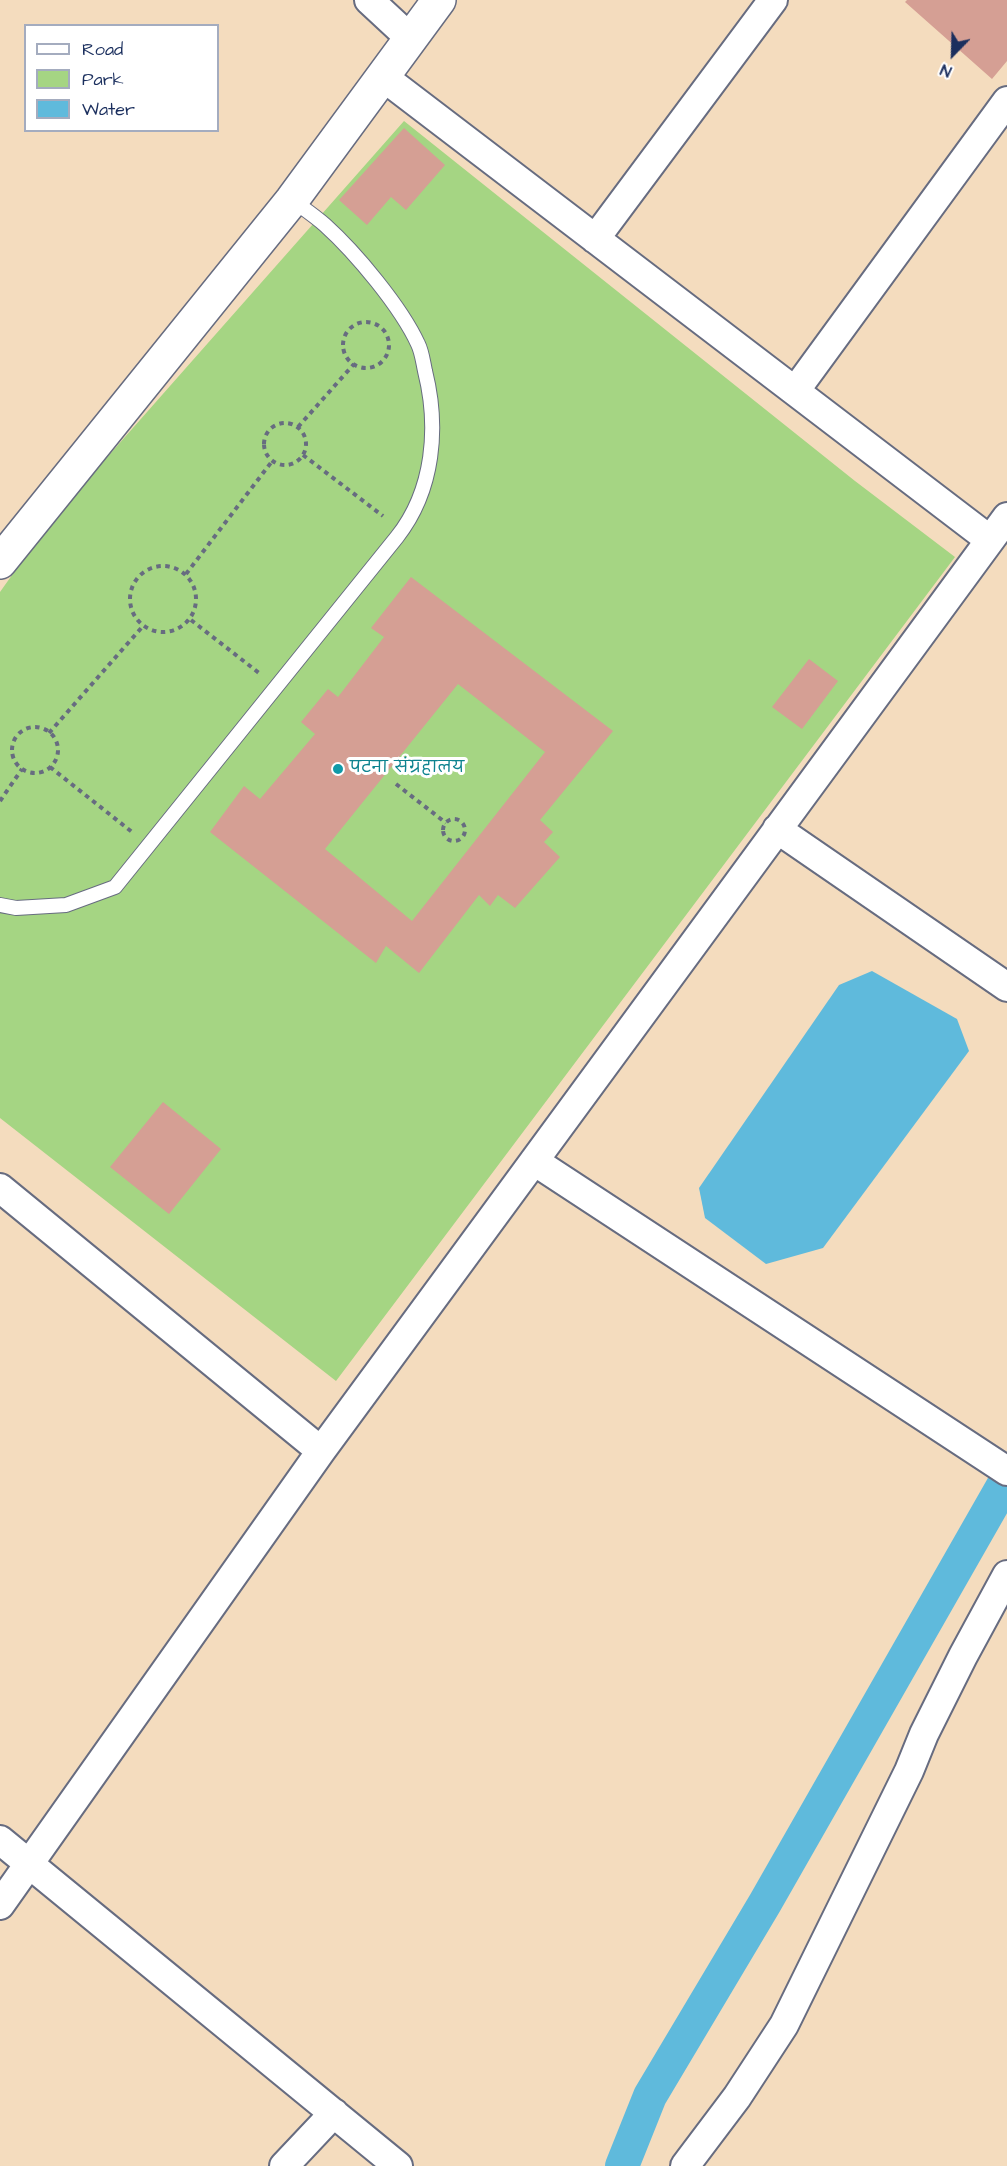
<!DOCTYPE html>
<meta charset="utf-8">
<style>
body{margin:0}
#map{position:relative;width:1007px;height:2166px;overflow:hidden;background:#f4dcbe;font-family:"Architects Daughter",sans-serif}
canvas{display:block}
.legend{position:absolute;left:24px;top:24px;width:195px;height:108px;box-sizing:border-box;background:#fff;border:2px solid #a4acbf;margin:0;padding:8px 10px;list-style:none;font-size:18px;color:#1b2f5e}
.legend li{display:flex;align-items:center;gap:12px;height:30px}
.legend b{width:30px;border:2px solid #a4acbf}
.north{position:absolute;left:923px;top:24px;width:60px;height:60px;-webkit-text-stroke:4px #fff;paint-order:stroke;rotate:203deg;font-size:16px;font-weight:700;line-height:24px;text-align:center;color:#1b2f5e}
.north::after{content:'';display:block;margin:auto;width:21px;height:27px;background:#1b2f5e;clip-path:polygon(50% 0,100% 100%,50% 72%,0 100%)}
</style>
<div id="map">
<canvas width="1007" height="2166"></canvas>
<ul class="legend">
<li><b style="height:8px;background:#fff"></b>Road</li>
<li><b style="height:16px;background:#a5d583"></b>Park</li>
<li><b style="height:16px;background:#5fbadc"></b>Water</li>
</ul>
<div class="north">N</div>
</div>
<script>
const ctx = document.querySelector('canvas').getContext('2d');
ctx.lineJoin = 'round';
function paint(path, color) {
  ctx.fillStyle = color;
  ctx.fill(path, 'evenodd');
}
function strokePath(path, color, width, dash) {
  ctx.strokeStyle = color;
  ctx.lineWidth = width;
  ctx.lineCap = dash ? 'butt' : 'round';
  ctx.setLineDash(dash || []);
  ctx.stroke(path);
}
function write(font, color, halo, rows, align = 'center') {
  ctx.font = font + ' "Architects Daughter","Playpen Sans Deva",sans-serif';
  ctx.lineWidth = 6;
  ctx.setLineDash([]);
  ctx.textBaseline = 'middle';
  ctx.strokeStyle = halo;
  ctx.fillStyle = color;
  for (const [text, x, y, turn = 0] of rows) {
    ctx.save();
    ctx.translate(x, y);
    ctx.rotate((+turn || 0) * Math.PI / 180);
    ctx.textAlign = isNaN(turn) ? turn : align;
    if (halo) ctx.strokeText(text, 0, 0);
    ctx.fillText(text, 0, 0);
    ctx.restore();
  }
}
paint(new Path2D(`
 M404 121 855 481 955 557 336 1381 0 1118V592L49 523Z`), '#a5d583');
paint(new Path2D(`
 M872 971 957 1019 969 1051 823 1248 766 1264 705 1218 699 1188 839 985Z`), '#5fbadc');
strokePath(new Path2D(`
 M622 2166 650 2096 765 1903 1007 1479`), '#5fbadc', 34);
paint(new Path2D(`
 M907 0H1007V61L992 79 905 2Z
 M404 128 445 165 406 210 391 197 367 225 339 200Z
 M411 577 613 731 540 820 553 832 544 842 560 857 515 908 498 895 490 906 479 895 419 973 386 946 376 963 210 832 244 786 260 799 315 734 301 722 328 689 338 697 384 637 371 628ZM458 684 545 752 412 921 325 849Z
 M809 659 838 681 802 729 772 707Z
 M163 1102 221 1149 169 1214 110 1167Z`), '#d59f94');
const service = new Path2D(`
 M0 905 16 908 66 905 115 887 397 537C434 490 439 427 425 371 423 362 422 352 418 344 401 307 356 253 325 225 315 216 303 208 292 200`);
const minor = new Path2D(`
 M369 0 411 39
 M382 76 990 540
 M595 239 773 0
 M795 391 1007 101
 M777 829 1007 987
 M534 1161 1007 1471
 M0 1188 321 1451
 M0 1840 398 2166
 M0 1905 321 1451 1007 517
 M284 2166 334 2113
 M685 2166 737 2097 784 2025 909 1771 924 1734 963 1656 1007 1575`);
const tertiary = new Path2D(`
 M0 562 292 200 439 0`);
strokePath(service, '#676c80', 16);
strokePath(minor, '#676c80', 32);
strokePath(tertiary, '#676c80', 36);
strokePath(new Path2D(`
 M343 345a23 23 0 1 1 46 0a23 23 0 1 1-46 0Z
 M264 444a21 21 0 1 1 42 0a21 21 0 1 1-42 0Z
 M298 427 354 364
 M303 455 383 516
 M130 599a33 33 0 1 1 66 0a33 33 0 1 1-66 0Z
 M186 574 273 460
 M191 620 259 673
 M12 750a23 23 0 1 1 46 0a23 23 0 1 1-46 0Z
 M49 733 143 626
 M50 767 132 832
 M396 784 446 823
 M0 801 22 769
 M443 830a11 11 0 1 1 22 0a11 11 0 1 1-22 0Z`), '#676c80', 4, [4.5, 4.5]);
strokePath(service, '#fff', 14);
strokePath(minor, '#fff', 28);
strokePath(tertiary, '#fff', 33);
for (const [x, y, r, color] of [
 [338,769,6,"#0f9aa8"]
]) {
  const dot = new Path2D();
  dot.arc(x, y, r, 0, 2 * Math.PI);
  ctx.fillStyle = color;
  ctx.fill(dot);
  strokePath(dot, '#fff', 2);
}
write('16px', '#0d838f', '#fff', [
 ["पटना संग्रहालय",350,769]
], 'left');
</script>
